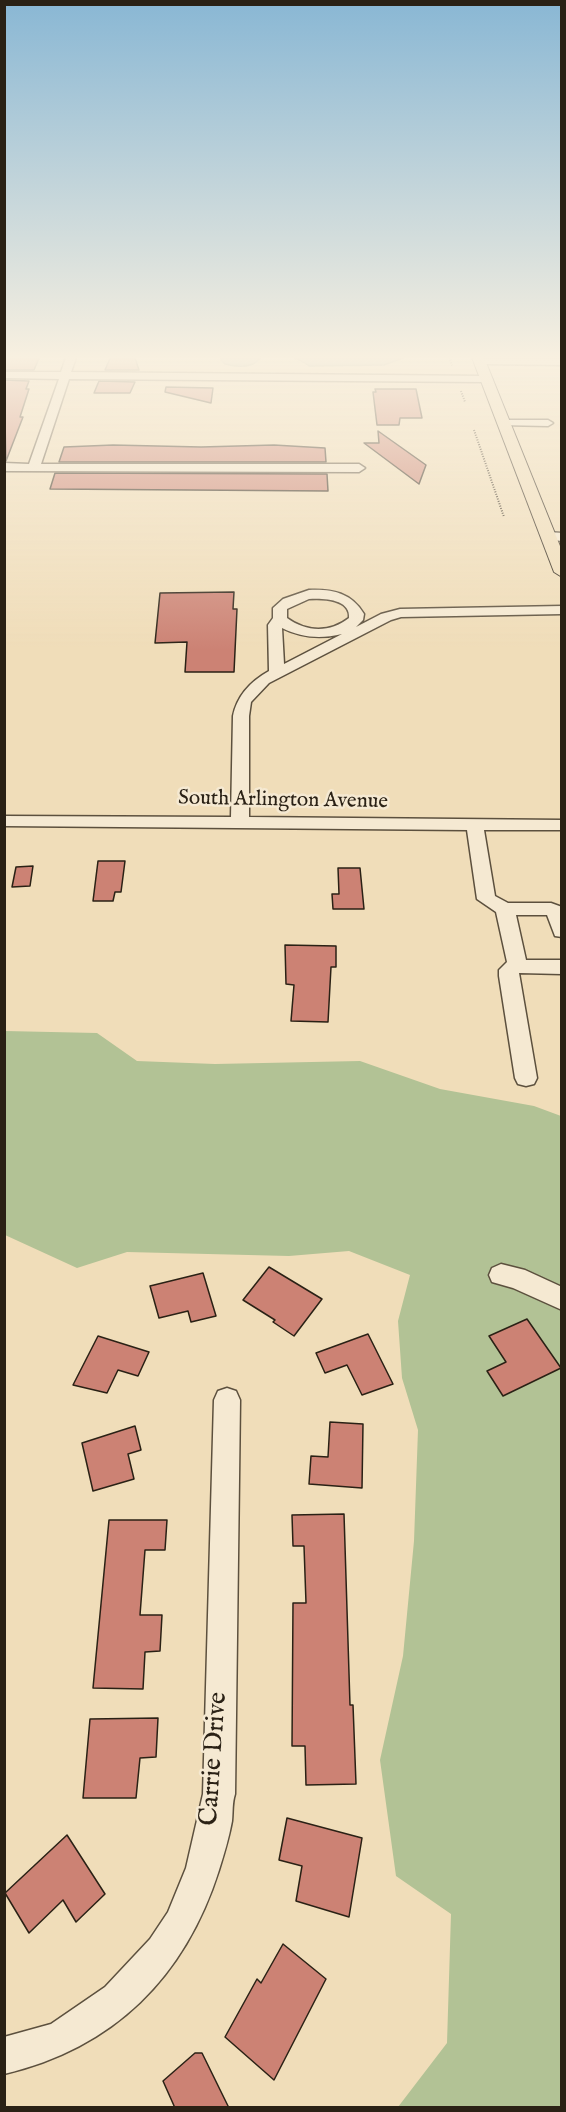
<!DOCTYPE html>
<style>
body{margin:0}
#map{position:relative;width:566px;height:2112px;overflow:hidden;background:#f0ddb9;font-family:"IM FELL English",serif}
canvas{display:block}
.frame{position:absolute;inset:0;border:6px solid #2a2115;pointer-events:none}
</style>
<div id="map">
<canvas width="566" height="2112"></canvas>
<div class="frame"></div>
</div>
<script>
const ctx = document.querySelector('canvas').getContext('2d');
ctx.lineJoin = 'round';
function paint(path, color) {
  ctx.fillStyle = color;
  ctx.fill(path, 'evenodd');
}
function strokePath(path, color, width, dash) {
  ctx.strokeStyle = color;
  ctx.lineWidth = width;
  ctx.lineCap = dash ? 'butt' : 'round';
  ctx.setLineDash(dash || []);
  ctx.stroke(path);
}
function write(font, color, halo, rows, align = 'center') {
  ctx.font = font + ' "IM FELL English",serif';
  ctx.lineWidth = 5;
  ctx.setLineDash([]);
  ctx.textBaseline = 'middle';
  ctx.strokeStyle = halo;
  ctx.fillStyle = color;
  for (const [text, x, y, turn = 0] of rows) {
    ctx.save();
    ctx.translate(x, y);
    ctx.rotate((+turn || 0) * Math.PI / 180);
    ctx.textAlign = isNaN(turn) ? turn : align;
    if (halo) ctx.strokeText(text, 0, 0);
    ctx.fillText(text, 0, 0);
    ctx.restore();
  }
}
paint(new Path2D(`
 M5 1031 97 1033 137 1061 215 1064 360 1061 440 1089 534 1106 561 1116V2107H398L447 2043 451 1914 396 1876 380 1760 403 1656 414 1541 418 1430 402 1378 398 1321 410 1275 349 1251 289 1256 127 1252 77 1268 5 1235Z`), '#b2c295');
const water = new Path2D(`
 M222 355H411L384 365 309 366C298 357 277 351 262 357 258 359 256 364 250 365 243 367 233 366 225 364L221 360Z`);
paint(water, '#9bbbb5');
strokePath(water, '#6e7d75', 1.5);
const building = new Path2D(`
 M4 356H40L34 370H4Z
 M111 356 135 358 139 370H105Z
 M4 380 29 381 26 389H29L20 417H23L6 461Z
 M99 381 135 382 130 393H94Z
 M166 387 213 388 211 403 165 392Z
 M375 389H416L422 418H400L399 425H377L373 392H376Z
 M378 431 426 465 419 484 364 443H379Z
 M113 445 201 447 274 445 325 448 326 462H59L64 447Z
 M55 473 327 474 328 491 50 489Z
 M234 592 233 609H237L234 672H185L187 642 155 643 160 593Z
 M98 861H125L121 892H115L113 901H93Z
 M33 866 30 886 12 887 16 867Z
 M338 868H360L364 909H333L332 894H339Z
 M285 945 336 946V967H331L328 1022 291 1021 294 985 286 984Z
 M269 1267 322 1299 294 1336 273 1322 275 1320 243 1300Z
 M203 1273 216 1316 191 1322 188 1311 159 1318 150 1286Z
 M527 1319 561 1368 503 1396 487 1371 506 1362 489 1336Z
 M368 1334 393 1384 362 1395 347 1365 325 1373 316 1353Z
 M98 1336 149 1352 138 1376 118 1370 107 1393 73 1385Z
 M330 1422 363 1424 362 1488 309 1484 311 1456 328 1457Z
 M135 1426 141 1450 128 1454 134 1479 93 1491 82 1443Z
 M344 1514 350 1705H353L356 1784 306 1785 305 1746H292L293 1603H306L304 1546H293L292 1515Z
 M109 1520H167L165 1550H145L140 1615H162L160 1651 145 1652 143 1689 93 1688Z
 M158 1718 156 1757 140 1758 136 1798H83L90 1719Z
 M287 1818 362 1838 349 1917 296 1901 302 1866 279 1860Z
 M67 1835 105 1894 76 1922 63 1900 29 1933 5 1893Z
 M283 1944 326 1979 274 2080 225 2037 257 1979 261 1983Z
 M195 2053H202L229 2108H175L163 2081Z`);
paint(building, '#cc8274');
strokePath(building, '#2a2115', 1.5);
const minor = new Path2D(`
 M67 355H77L71 372 487 376 492 379 487 382 69 379 41 464H359L365 468 359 472 4 471V463L29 464 59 379 4 378V372H61Z
 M476 359H562V365L480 364 476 363Z
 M504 420H548L553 423 548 426 500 425 499 423Z
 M548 532 562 533V541L543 539V533Z
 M309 590C333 589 351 593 364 614L363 620 356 627 381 614 400 609 562 606V614L401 617 391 620 269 683 251 702 249 716V817L562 820V830H484L495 896 508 903H551L562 907V937L555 936 547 915H516L526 960H562V974L519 973 537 1078 534 1084 526 1086 518 1084 515 1078 499 976V970L507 962 496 912 477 899 467 830 4 826V816L231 817 233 716C237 696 251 681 269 671L268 625 273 618V608L283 599ZM309 599C323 598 351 599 349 618 330 633 306 632 287 618V609ZM282 628C302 638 321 639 342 634L284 664Z
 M501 1264 525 1270 562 1287V1310L513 1288 492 1282 489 1275 492 1268Z
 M227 1388 236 1391 240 1400 235 1794C232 1803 233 1812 232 1821 229 1838 224 1854 219 1870 185 1977 114 2048 4 2074V2037L51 2024 105 1987 150 1939 168 1912 186 1868 203 1794 214 1400 218 1391Z`);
const major = new Path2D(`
 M471 355H483L562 551V577L554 572Z`);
strokePath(minor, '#5c503e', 3);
strokePath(major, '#2a2115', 2);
strokePath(new Path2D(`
 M449 355 452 366
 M461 391 465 402
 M474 430 504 517`), '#2a2115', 2, [1, 1.5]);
paint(minor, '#f5e9d2');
paint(major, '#f0ddb9');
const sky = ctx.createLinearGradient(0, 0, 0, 650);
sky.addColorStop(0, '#89b7d4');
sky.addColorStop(0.55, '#f8f0e0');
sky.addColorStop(1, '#f8f0e000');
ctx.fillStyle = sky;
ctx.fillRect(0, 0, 566, 650);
write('21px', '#2a2115', '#f5e9d2', [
 ["South Arlington Avenue",283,801,1]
]);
write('26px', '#2a2115', '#f5e9d2', [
 ["Carrie Drive",215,1759,-86]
]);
</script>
